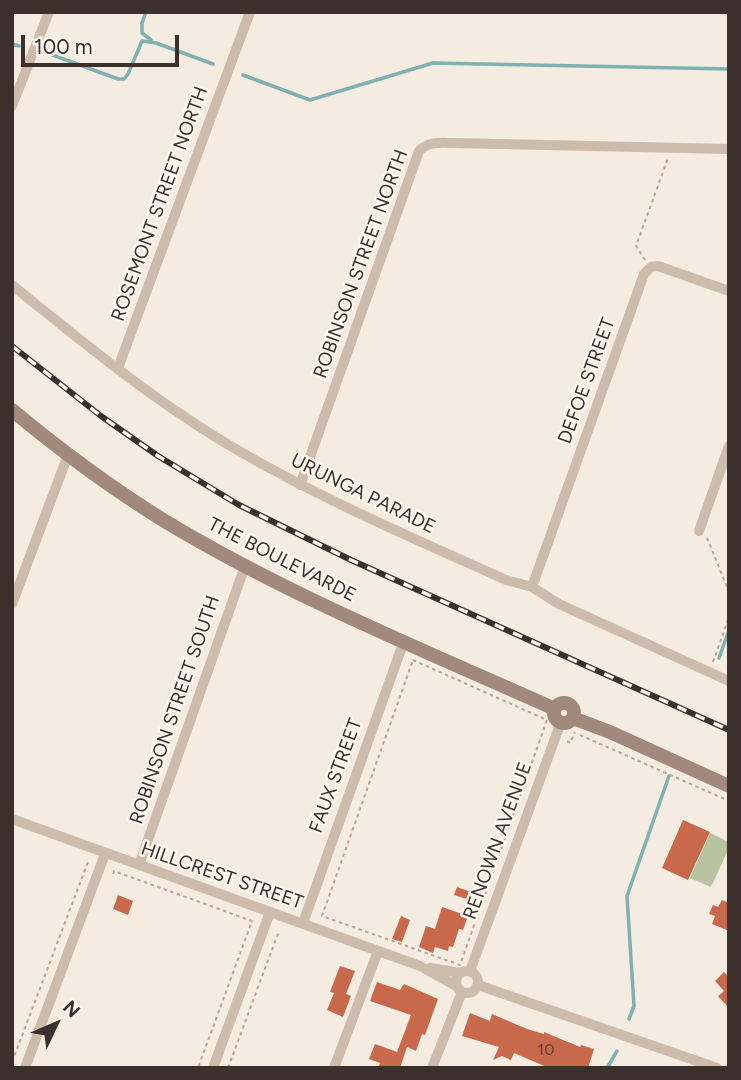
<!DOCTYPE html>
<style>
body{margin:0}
#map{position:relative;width:741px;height:1080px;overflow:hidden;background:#f4ebe1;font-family:Figtree,sans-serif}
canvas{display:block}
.frame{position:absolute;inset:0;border:14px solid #3b302b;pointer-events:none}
.north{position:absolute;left:21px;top:989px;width:70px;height:70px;-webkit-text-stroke:5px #fbf5ee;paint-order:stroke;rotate:46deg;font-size:19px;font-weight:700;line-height:28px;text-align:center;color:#3b302b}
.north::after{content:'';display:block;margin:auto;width:24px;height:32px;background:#3b302b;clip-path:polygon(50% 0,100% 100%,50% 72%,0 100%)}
.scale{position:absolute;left:21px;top:35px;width:158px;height:32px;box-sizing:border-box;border:4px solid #3b302b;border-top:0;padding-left:9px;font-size:21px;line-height:24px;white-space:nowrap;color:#3b302b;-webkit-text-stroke:5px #fbf5ee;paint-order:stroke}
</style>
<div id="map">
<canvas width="741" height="1080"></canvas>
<div class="frame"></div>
<div class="north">N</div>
<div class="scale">100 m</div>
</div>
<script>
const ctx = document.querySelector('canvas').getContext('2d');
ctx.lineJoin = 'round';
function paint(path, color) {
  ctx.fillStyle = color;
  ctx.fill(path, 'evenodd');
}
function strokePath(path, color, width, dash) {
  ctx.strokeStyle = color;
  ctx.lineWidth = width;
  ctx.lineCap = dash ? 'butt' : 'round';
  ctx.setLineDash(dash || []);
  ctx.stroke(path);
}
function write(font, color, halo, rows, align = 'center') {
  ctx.font = font + ' Figtree,sans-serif';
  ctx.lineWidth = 5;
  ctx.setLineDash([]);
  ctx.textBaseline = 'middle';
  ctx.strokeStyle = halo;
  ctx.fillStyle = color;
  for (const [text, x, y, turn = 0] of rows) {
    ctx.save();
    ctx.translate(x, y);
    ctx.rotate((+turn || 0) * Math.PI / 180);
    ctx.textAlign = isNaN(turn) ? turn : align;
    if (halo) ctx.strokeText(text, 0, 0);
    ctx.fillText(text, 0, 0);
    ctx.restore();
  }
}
paint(new Path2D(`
 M710 833 729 842V848L711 887 690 878Z`), '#b8c4a0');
strokePath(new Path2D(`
 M146 12 142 23V33L151 40
 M12 44 19 46
 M50 54 118 79H124L128 74 142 41 156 43 213 64
 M243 75 310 100 433 63 729 69
 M719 658 729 630
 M629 1019 634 1006 627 896 669 776
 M607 1068 617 1051`), '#7fb0b2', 3.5);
paint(new Path2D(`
 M683 820 710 832 688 880 662 868Z
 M457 887 482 896 480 903 454 895Z
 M118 895 133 901 128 915 113 909Z
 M722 900 729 903V931L712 924 715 916 709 914 713 905 718 907Z
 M442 907 468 916 463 930 459 929 453 947 449 946 448 951 435 947 433 953 419 947 426 926 435 929Z
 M401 916 410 920 402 942 392 939Z
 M340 966 355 971 346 994 351 996 343 1017 327 1010 334 993 330 992Z
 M724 972 729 977V1008L718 996 724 991 715 981Z
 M377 982 400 990 404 984 438 999 425 1035 422 1034 416 1051 407 1047 400 1068H378L380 1063 369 1059 375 1044 397 1052 411 1015 370 1001Z
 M470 1013 490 1021 492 1014 527 1029 544 1034V1032L580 1047 581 1045 594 1049 588 1068H549L514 1053 511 1060 502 1056 493 1060 499 1047 462 1036Z`), '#c8694b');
strokePath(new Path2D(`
 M645 260 636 246 668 158
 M707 538 729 592
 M413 660 547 720 460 965 322 916Z
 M713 662 729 617
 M580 735 729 801
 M567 741 570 743 575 732
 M113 874 114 871 252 921 198 1068
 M12 1062 88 862
 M228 1068 279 931`), '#b9a596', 2, [3.5, 3.5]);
strokePath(new Path2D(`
 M12 106 49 12
 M12 285C84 343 155 402 234 448 321 499 415 539 506 580L532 587 559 604 729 681
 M118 368 250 12
 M300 485 419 151C429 141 440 143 453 143L729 149
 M699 531 729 446
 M532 587 644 274 651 267 658 266 729 291
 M12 604 68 455
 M12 819 420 966 456 986
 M139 865 245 566
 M303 923 404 641
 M430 968 460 973
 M456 982a11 11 0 1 1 22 0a11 11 0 1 1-22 0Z
 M470 971 561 722
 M478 985 717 1068
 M25 1068 105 854
 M213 1068 270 912
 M334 1068 378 951
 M432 1068 462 992`), '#cdbbac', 10);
strokePath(new Path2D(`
 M12 410C60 450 110 487 163 520 287 595 423 650 555 709
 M554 713a10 10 0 1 1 20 0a10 10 0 1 1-20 0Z
 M573 718 610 732 729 786`), '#a18a7d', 14);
const rail = new Path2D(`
 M12 346 101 416 158 456 239 505 351 560 729 730`);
strokePath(rail, '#3b302b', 6);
strokePath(rail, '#fbf5ee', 3.5, [10]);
write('16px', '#5e3e33', null, [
 ["10",546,1050]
]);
write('19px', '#3b302b', '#fbf5ee', [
 ["ROSEMONT STREET NORTH",160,204,-70],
 ["ROBINSON STREET NORTH",361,264,-70],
 ["DEFOE STREET",587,381,-70],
 ["URUNGA PARADE",363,494,26],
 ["THE BOULEVARDE",282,560,27],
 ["ROBINSON STREET SOUTH",175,710,-71],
 ["FAUX STREET",336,776,-70],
 ["RENOWN AVENUE",498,841,-70],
 ["HILLCREST STREET",222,876,19]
]);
</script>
